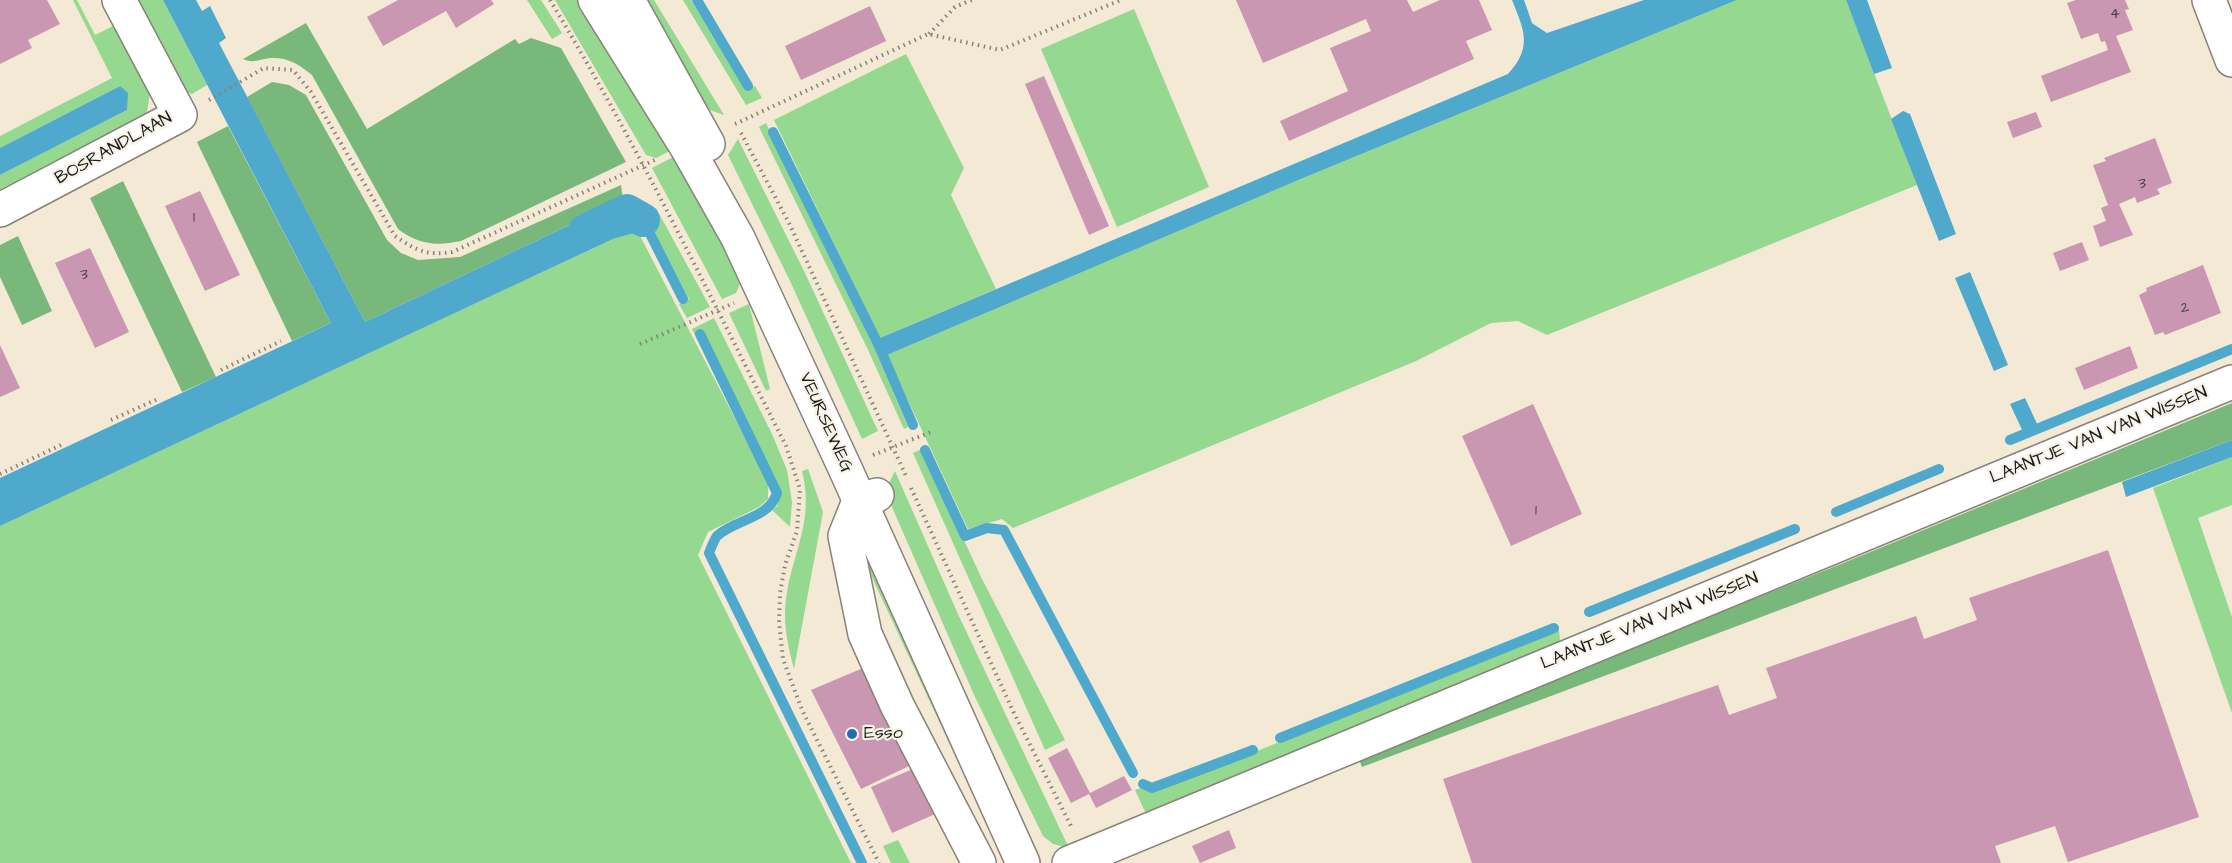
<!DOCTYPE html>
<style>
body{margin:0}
canvas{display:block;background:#f3e9d4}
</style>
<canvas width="2232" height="863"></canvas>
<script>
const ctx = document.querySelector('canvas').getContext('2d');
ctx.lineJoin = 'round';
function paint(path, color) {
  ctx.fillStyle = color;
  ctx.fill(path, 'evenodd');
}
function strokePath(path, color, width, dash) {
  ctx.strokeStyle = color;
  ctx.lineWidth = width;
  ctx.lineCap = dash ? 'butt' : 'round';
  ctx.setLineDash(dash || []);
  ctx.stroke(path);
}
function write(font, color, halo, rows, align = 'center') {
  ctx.font = font + ' "Architects Daughter",sans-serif';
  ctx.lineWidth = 4.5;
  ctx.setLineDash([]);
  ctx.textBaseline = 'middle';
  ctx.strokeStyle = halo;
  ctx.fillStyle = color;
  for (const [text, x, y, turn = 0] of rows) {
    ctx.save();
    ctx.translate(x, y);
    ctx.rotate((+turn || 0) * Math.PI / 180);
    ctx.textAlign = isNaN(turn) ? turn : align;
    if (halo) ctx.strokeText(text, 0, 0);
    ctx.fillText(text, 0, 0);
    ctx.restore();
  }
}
paint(new Path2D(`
 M73 0H77L95 35 117 24 150 93 147 112 135 128 0 199V175L127 110 120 86 0 148V136L112 78Z
 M132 0H163L207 85 192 94 178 89Z
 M527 0H541L562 33 552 39Z
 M555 0H582L676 148 656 158 646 155Z
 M637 0H654L724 115 701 107Z
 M683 0H691L745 90 755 86 762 98 746 105Z
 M1737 0H1846L1917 185 1547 335 1518 321 1491 323 1416 361 1013 528 1002 519 968 529 887 355 1308 176Z
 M1134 9 1209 187 1117 227 1041 49Z
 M906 54 964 168 951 195 996 289 880 338 774 120Z
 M766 123 875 349 908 427 904 429 869 352 759 127Z
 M738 139 805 273 878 431 862 439 790 281 728 155Z
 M679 154 725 235 740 284 736 293 722 299 652 168Z
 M656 208 710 307 687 318 679 304 689 299 642 214Z
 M638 232 768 482V499L759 507 708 532 698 555 851 863H0V526L613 239Z
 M749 304 770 389 766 391 729 313Z
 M714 318 772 434 787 470 792 502 790 527 772 510 777 506 780 490 704 332 695 335 692 329Z
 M922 449 981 577 1065 740 1045 750 913 453Z
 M2232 457V505L2198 518 2232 617V713L2153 488Z
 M808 469 823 512 794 669C787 644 782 618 787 592 795 547 814 519 802 471Z
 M895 471 957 612 1069 848 1053 844 1043 836 975 697 885 491Z
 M865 546 1005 863 863 558Z
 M1559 629 1560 641 1553 647 1148 818 1135 790 1141 788 1153 793Z
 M898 840 910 863H891L883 846Z`), '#95d890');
paint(new Path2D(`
 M306 23 367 129 515 39 519 44 531 38 561 48 626 162 461 241C436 246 419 245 398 229L312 75C300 65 288 57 271 58 260 59 253 64 243 59Z
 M272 82 289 85 306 95 387 240 401 253 418 260 460 257 621 185 624 208 578 221 365 322 247 97Z
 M228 126 331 323 292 341 197 142Z
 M123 181 216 377 182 392 90 198Z
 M18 236 52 311 22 325 0 277V245Z
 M2232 403V440L1362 767 1358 757 1841 564Z`), '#78b87a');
paint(new Path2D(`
 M163 0H196L202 11 210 6 226 38 219 43 365 322 578 221 624 208 638 232 613 239 0 526V478L331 323Z
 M1512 0H1524L1532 23 1547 33 1644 0H1737L1308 176 887 355 875 349 880 338 1508 74C1533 47 1524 30 1512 0Z
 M1846 0H1867L1892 68 1874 74Z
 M120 86 128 93 127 110 0 175V148Z
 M1903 111 1910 114 1956 234 1939 241 1891 119Z
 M1970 272 2008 365 1994 371 1955 278Z
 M2025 398 2039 428 2024 434 2010 404Z
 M2232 440V457L2126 497 2122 482Z`), '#4fa9cd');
strokePath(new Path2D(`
 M697 0 748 86
 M773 132 878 344 913 425
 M643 220 683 299
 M700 334 777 493C769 519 735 519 717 536 714 540 711 548 709 553L862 863
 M2010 440 2232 349
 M925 450 965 536 987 528 1004 530 1133 773
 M1836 512 1939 469
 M1589 612 1795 529
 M1280 738 1554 628
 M1143 784 1152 788 1253 750`), '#4fa9cd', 10);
strokePath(new Path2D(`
 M585 231 627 211 643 220`), '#4fa9cd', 34);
paint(new Path2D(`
 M0 0H47L60 24 28 40 32 48 0 64Z
 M398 0H491L494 4 456 28 446 11 383 46 367 17Z
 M1236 0H1407L1413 12 1440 0H1479L1492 30 1466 41 1474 59 1289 141 1280 121 1348 91 1330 48 1371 31 1366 19 1263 63Z
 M2076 0H2125L2129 9 2125 10 2133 30 2116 36 2131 72 2051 102 2041 76 2108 50 2105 41 2101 42 2098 33 2081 39 2067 3Z
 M870 6 886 41 801 80 785 46Z
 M1044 76 1109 226 1089 235 1025 84Z
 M2036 112 2042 127 2013 138 2007 122Z
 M2155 138 2172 183 2157 189 2160 194 2137 203 2135 197 2119 204 2133 235 2100 247 2093 226 2106 221 2101 208 2108 205 2093 165 2106 161 2104 158Z
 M200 191 240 275 205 291 165 206Z
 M2082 242 2089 260 2060 271 2053 253Z
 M90 248 129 332 95 348 55 263Z
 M2203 265 2221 313 2165 335 2163 332 2155 335 2139 295 2147 291 2146 288Z
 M0 345 20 388 0 397Z
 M2130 346 2138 368 2084 390 2075 368Z
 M1533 404 1582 514 1511 546 1462 436Z
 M2108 550 2199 817 2068 862 2055 826 1995 846 2001 863H1472L1443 779 1718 685 1729 715 1777 698 1766 668 1916 616 1924 639 1977 620 1969 598Z
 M882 660 899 743 909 766 861 789 811 690Z
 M1067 748 1090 793 1124 776 1132 790 1096 808 1089 794 1071 803 1048 758Z
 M922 765 942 811 892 833 871 787Z
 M1229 830 1236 848 1200 863 1192 846Z`), '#c997b1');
const minor = new Path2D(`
 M2209 0 2232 60
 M0 210 180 115 119 0
 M877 495 859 501 845 536 865 634 897 705 979 863
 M1069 863 2232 382`);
const major = new Path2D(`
 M595 0 686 146 738 238 844 466 1023 863
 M628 0 708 144`);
strokePath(minor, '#888278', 36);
strokePath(major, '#888278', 36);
strokePath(new Path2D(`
 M550 0C637 144 710 296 786 446L800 489 797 531 785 565 780 593 779 622 783 659 802 710 879 863
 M929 34 955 7 972 0
 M209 100 264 68 293 70 311 92 395 236C416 250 426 256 452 252L657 159
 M735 124 928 34 1000 50 1121 0
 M741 133 789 223 907 478
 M640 344 734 303
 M221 370 281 341
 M111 420 160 398
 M873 455 931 432
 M0 474 61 445
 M911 488 1013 711 1072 828`), '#888278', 4, [1.5, 4.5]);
strokePath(minor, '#fff', 33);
strokePath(major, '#fff', 33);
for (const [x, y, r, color] of [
 [852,734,6,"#1f6fb2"]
]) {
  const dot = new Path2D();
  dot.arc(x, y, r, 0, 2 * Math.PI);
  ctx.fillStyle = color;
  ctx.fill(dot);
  strokePath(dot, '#f7f3e8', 2);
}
write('15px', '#473b41', null, [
 ["4",2115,15],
 ["3",2142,185],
 ["1",194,219],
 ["3",84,276],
 ["2",2185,309],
 ["1",1536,512]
]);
write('18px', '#1c1c1c', '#f7f3e8', [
 ["BOSRANDLAAN",114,149,-29],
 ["VEURSEWEG",825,423,66],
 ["LAANTJE VAN VAN WISSEN",2099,436,-22],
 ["LAANTJE VAN VAN WISSEN",1650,622,-22]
]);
write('18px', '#1c1c1c', '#f7f3e8', [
 ["Esso",864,734]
], 'left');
</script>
